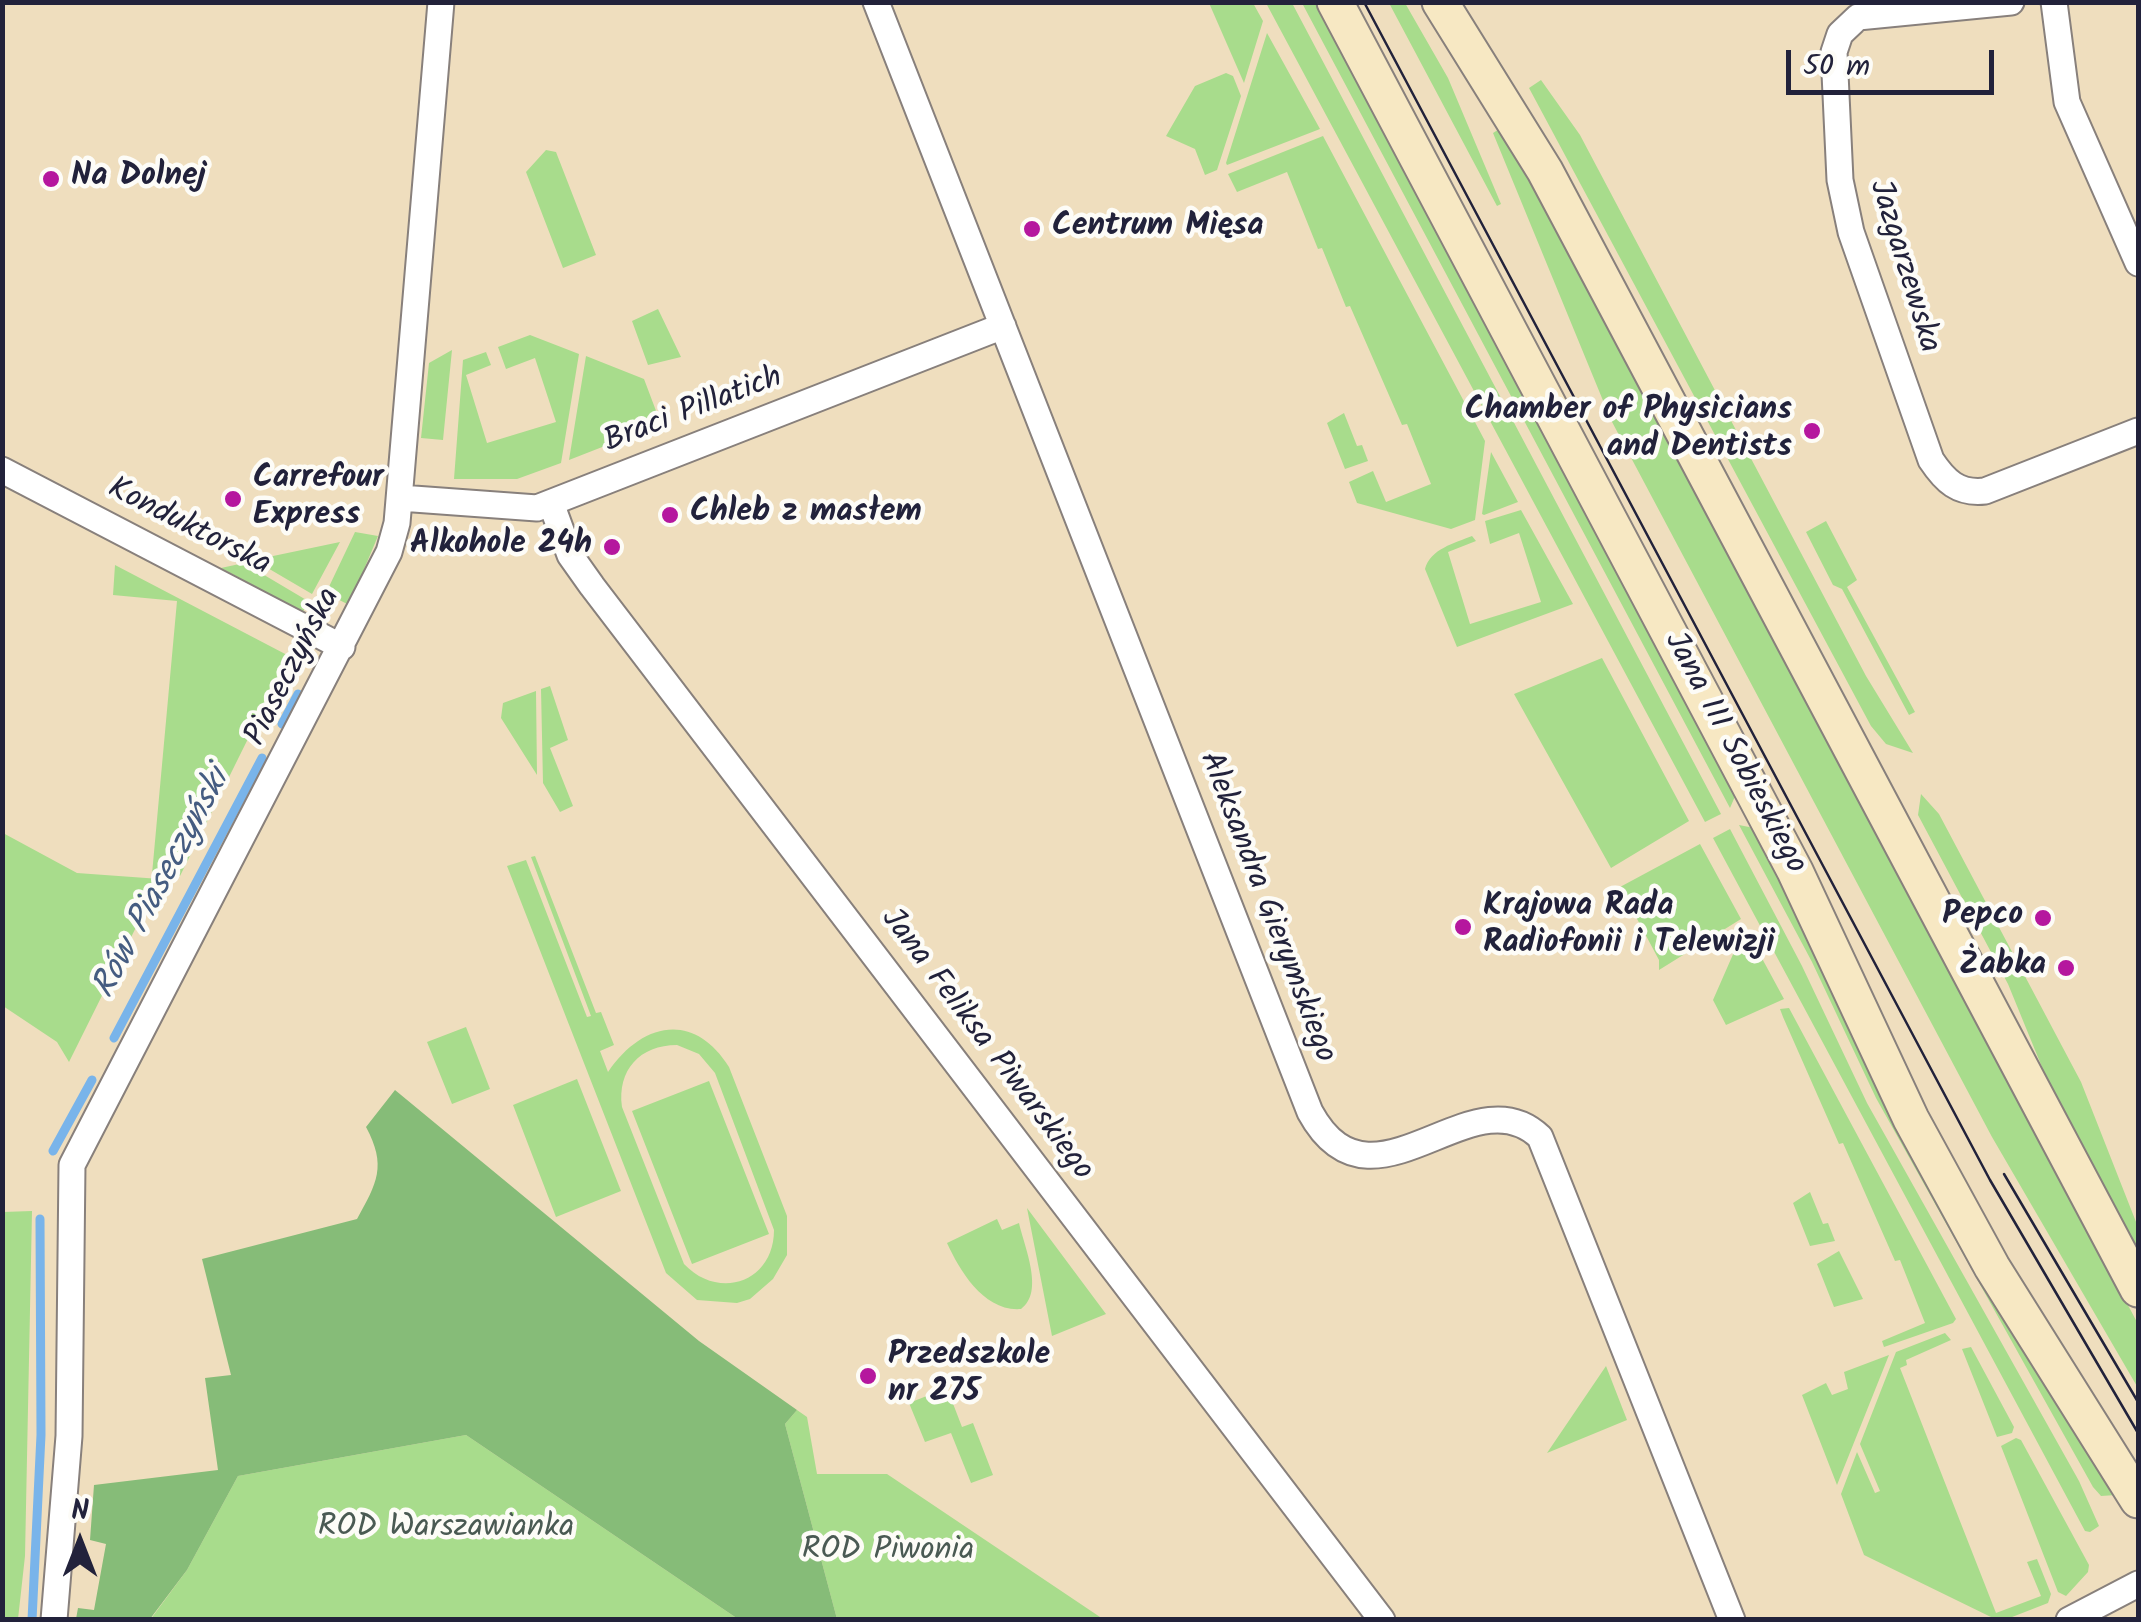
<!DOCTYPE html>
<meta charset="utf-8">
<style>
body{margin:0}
#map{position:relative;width:2141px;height:1622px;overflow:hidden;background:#efdebe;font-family:Kalam,sans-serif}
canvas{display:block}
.frame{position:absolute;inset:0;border:5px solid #22223b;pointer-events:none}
.north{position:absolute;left:30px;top:1492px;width:100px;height:100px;-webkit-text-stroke:8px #fdfcf7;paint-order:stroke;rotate:0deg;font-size:28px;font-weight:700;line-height:40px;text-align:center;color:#22223b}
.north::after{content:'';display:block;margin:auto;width:35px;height:45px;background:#22223b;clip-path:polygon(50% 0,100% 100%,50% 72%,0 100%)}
.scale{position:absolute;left:1786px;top:50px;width:208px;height:45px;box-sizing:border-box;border:5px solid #22223b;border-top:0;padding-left:12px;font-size:30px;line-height:35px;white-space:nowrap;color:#22223b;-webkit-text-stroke:8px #fdfcf7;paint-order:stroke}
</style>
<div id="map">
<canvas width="2141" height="1622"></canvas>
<div class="frame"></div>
<div class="north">N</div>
<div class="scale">50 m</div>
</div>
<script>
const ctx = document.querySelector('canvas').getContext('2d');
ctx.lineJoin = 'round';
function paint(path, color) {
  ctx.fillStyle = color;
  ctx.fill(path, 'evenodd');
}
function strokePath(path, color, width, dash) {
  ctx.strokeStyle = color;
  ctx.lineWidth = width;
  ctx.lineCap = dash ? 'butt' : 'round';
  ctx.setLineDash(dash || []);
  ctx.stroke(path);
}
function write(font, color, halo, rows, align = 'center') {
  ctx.font = font + ' Kalam,sans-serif';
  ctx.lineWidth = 9;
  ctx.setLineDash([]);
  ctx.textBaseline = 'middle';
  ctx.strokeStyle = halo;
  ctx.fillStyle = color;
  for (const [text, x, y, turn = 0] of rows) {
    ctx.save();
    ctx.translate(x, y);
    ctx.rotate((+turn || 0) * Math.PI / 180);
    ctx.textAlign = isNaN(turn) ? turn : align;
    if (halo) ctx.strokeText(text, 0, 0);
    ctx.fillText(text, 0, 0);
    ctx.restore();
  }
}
paint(new Path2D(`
 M1209 3H1253L1263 21 1244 83Z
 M1266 3H1292L1721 814 1705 822Z
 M1302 3H1316L1736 794 1730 808Z
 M1389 3H1405L1448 78 1501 204 1497 206Z
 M1267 33 1320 129 1227 165 1226 163Z
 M1226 73 1233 76 1241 96 1217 170 1205 175 1195 149 1166 136 1195 86Z
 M1541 80 1580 135 1866 676 1913 753 1886 744 1871 726 1529 88Z
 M1501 128 2138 1324V1388L1992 1137 1611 420 1493 133Z
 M1323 136 1485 441 1475 520 1451 529 1357 503 1349 482 1373 471 1386 502 1431 484 1407 424 1402 425 1350 306 1346 307 1322 248 1318 249 1287 172 1237 192 1228 174Z
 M546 150 556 152 596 255 563 268 526 172Z
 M658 309 681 357 648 365 632 321Z
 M530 335 579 354 561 463 517 479H454L463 360 486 352 491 365 466 375 487 443 556 422 535 358 506 369 498 347Z
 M452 350 443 440 421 438 429 363Z
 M586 356 644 379 661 424 569 460Z
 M1344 413 1357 446 1362 445 1368 461 1345 469 1327 423Z
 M1491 452 1518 502 1484 515 1482 514Z
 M1521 510 1573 604 1457 647 1425 569C1430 549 1455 543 1472 536L1476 541 1448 552 1470 624 1541 602 1519 533 1490 544 1485 521Z
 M1826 521 1857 580 1847 587 1915 712 1909 715 1842 589 1833 585 1806 532Z
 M355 532 378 536 349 605 326 593Z
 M340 542 312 594 254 560Z
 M244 563 308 601 303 612 221 568Z
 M115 565 289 656 180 876 152 874 177 601 113 595Z
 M1602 658 1689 821 1611 868 1514 694Z
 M550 686 568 740 550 748 573 806 560 812 543 783 541 689Z
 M536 691 537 775 501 718 503 703Z
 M1921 794 1939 814 2081 1082 2138 1227V1254L2053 1094 2008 984 1918 815Z
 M1739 825 1754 828 1778 874 1913 1161 2116 1495 2101 1496 2093 1487 1876 1098 1812 962Z
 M1730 829 1802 966 1867 1103 2079 1481 2099 1526 2090 1532 2085 1531 1713 838Z
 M3 833 77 873 160 879 69 1062 57 1042 3 1006Z
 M1700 844 1741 919 1659 970V960L1620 887Z
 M535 856 596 1013 601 1012 614 1045 600 1051 608 1072C640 1024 693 1009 729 1067L787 1216V1255L773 1279 750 1299 737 1303 697 1300 666 1273 507 866 526 860 587 1017 591 1016 531 857ZM677 1045 699 1054 715 1073 774 1230C774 1282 719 1301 684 1264L622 1107C617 1070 640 1045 677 1045Z
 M1745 927 1784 999 1726 1025 1713 1000Z
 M1789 1008 1956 1319 1953 1323 1884 1347 1882 1341 1925 1323 1900 1260 1895 1261 1843 1143 1839 1144 1783 1017 1780 1009Z
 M466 1027 490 1089 452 1104 427 1042Z
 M577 1079 621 1191 556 1217 513 1105Z
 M709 1081 769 1234 692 1264 632 1111Z
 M1810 1192 1823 1224 1828 1223 1835 1241 1810 1246 1793 1203Z
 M1027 1208 1106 1314 1052 1336Z
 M32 1211 25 1556 18 1619H3V1212Z
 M997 1219 1002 1230 1019 1223C1024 1246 1045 1292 1021 1309 984 1312 960 1271 947 1243Z
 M1839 1251 1863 1299 1834 1307 1817 1264Z
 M1945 1333 1951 1340 1906 1360 1907 1365 1900 1368 1996 1613 2041 1596 2027 1562 2037 1559 2051 1594 2048 1603 2007 1619H1995L1864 1555 1841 1494 1857 1452 1875 1493 1880 1491 1860 1444 1896 1352Z
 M1971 1347 2014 1427 2012 1433 1997 1437 1962 1349Z
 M1889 1355 1837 1485 1802 1395 1826 1383 1832 1395 1848 1389 1844 1372Z
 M1606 1366 1627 1420 1547 1453Z
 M947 1388 962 1427 973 1423 993 1475 971 1483 951 1433 925 1442 909 1403Z
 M797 1410 807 1417 817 1474H887L1103 1619H837L785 1424Z
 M466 1435 738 1619 150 1620 187 1570 238 1476Z
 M2016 1438 2021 1440 2089 1565 2088 1572 2066 1596 2058 1592 2001 1446Z`), '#a8dc8c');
paint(new Path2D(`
 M395 1090 699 1341 797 1410 785 1424 837 1619H738L466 1435 238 1476 187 1570 150 1619H76L78 1608 94 1610 106 1544 90 1540 94 1485 218 1470 205 1378 231 1375 202 1259 357 1219C377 1183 387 1166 366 1127Z`), '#86bc78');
strokePath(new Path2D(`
 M282 724 298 694
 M114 1038 262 758
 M53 1151 92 1080
 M32 1620 41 1435 40 1219`), '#79b4ea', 9);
const street = new Path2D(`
 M876 2 1310 1112C1372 1226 1471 1071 1540 1137L1732 1620
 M2011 2 1858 17 1840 34 1834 52 1840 180 1851 232 1931 460C1945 481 1958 494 1985 491L2138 431
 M2054 2 2067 102 2138 263
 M2 470 342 647
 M400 498 537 508 1003 326
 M551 503 570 555 592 586 1382 1620
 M54 1620 69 1436 72 1165 389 552 397 523 441 2
 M2069 1620 2138 1584`);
const secondary = new Path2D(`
 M1335 2 1795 871 1911 1119 1992 1267 2138 1500
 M1440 2 1545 171 2138 1289`);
strokePath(street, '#88807c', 29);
strokePath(secondary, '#88807c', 39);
strokePath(street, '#fff', 25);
strokePath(secondary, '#f7e8c3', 35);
strokePath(new Path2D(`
 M1364 2 1990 1180 2138 1433
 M2004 1174 2138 1402`), '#22223b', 2.5);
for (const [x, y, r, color] of [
 [51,179,10,"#b5179e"],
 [1032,229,10,"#b5179e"],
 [1812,431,10,"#b5179e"],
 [233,499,10,"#b5179e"],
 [670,515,10,"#b5179e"],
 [612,547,10,"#b5179e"],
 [2043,918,10,"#b5179e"],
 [1463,927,10,"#b5179e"],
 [2066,968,10,"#b5179e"],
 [868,1376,10,"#b5179e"]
]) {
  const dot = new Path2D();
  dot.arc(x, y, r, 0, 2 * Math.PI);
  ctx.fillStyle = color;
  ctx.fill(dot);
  strokePath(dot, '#fdfcf7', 4);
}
write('bold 32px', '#22223b', '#fdfcf7', [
 ["Na Dolnej",71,179],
 ["Centrum Mięsa",1052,229],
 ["Chamber of Physicians",1792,413,"right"],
 ["and Dentists",1792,450,"right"],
 ["Carrefour",253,481],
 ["Express",253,518],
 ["Chleb z masłem",690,515],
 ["Alkohole 24h",592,547,"right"],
 ["Krajowa Rada",1483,909],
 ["Radiofonii i Telewizji",1483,946],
 ["Pepco",2023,918,"right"],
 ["Żabka",2046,968,"right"],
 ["Przedszkole",888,1358],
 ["nr 275",888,1395]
], 'left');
write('32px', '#22223b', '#fdfcf7', [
 ["Jazgarzewska",1902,267,73],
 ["Braci Pillatich",694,412,-21],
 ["Konduktorska",188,529,27],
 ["Piaseczyńska",295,668,-63],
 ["Jana III Sobieskiego",1733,754,62],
 ["Aleksandra Gierymskiego",1265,908,69],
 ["Jana Feliksa Piwarskiego",985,1046,53]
]);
write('32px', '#4a5a53', '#fdfcf7', [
 ["ROD Warszawianka",446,1530],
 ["ROD Piwonia",888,1553]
]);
write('italic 35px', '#455c81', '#fdfcf7', [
 ["Rów Piaseczyński",164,885,-62]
]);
</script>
